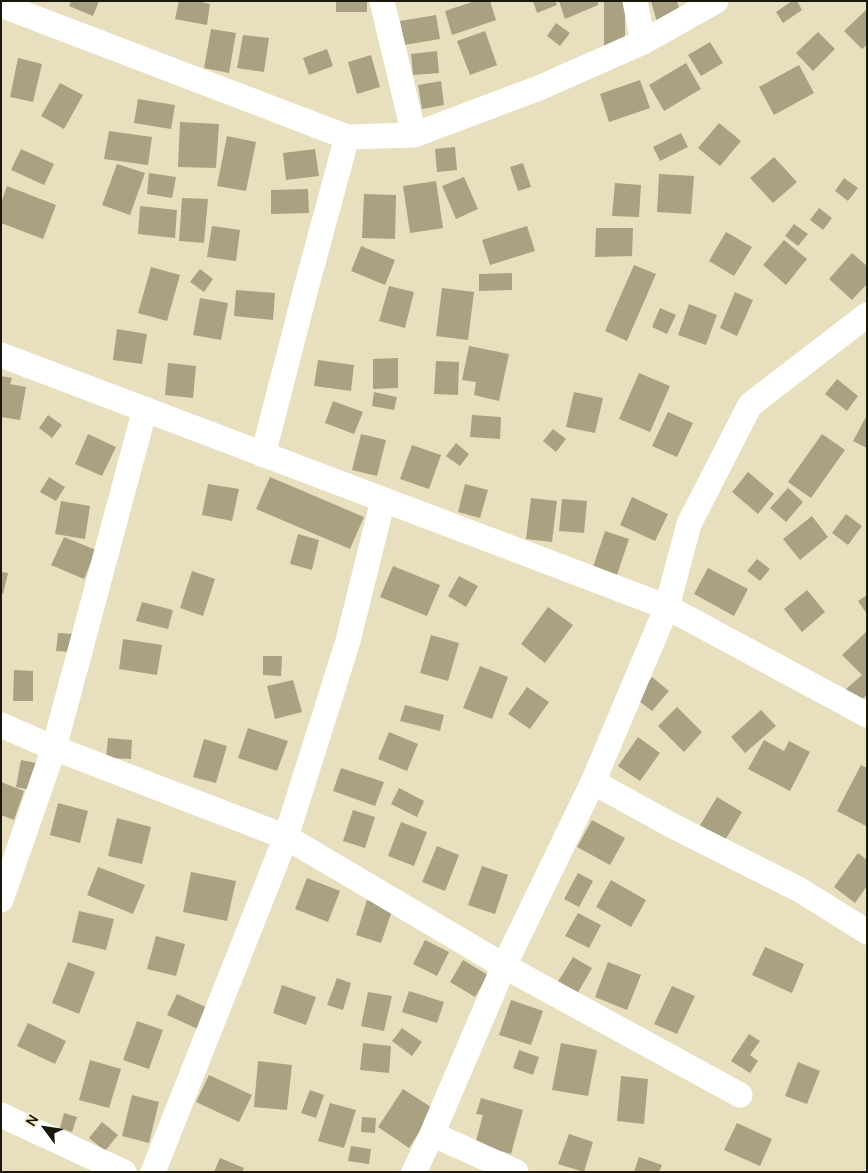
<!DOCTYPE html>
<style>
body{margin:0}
#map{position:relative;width:868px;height:1173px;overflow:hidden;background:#e8dfbe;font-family:Manrope,sans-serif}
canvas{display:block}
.frame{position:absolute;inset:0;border:2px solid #1a170b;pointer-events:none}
.north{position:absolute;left:20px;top:1103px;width:50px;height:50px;-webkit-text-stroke:4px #f5edcb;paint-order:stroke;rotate:301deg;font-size:14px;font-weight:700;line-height:20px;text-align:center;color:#1a170b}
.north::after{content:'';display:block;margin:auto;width:18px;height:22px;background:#1a170b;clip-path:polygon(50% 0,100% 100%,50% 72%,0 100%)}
</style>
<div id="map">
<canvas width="868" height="1173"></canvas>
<div class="frame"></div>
<div class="north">N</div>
</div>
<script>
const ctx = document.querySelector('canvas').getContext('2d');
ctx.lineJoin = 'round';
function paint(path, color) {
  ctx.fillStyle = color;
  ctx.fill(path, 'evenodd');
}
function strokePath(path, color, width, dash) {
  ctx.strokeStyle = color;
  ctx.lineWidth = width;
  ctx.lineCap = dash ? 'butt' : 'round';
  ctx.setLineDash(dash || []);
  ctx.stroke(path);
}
paint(new Path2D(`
 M71 1H99L93 16 69 6Z
 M179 1H198L210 4 207 25 175 19Z
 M336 1H367V12H336Z
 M475 1H490L496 20 452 35 445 11Z
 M533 1H555L557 5 537 13Z
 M559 1H598V5L565 19Z
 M604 1H625V47H604Z
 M651 1H677L682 18 658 26Z
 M792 1H797L802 10 783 23 776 12Z
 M867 9V45L862 49 844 31Z
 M436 15 440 39 404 45 400 21Z
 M556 23 570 33 560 46 547 36Z
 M211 29 236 33 229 73 204 68Z
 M485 31 497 65 470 75 457 41Z
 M818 32 835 49 813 71 796 53Z
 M243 35 269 38 264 72 237 68Z
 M710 42 723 63 701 76 688 55Z
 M327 49 333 66 309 75 303 58Z
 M437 51 439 73 413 75 411 54Z
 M371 55 380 87 357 94 348 62Z
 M18 58 42 64 33 102 10 97Z
 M686 63 701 89 664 111 649 85Z
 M799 65 814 93 774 115 759 87Z
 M640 80 650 108 609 122 600 94Z
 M441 81 444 105 422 109 418 85Z
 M60 83 83 95 64 129 41 116Z
 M138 99 175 105 171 129 134 123Z
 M180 122 219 124 216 168 178 167Z
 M719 123 741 141 720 166 698 148Z
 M109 131 152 137 148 165 104 159Z
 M681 133 688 147 660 161 653 147Z
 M227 136 256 142 246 191 217 186Z
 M455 147 457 170 437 172 435 149Z
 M21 149 54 164 44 185 11 170Z
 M315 149 319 176 286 180 283 153Z
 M774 157 797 182 773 203 750 178Z
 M523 163 531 187 518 191 510 167Z
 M117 164 145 173 130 215 102 205Z
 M149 173 176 177 172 198 147 194Z
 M659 174 694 176 691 214 657 212Z
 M464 177 478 209 456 219 442 186Z
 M844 178 858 188 848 201 835 191Z
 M436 181 443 228 410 233 403 186Z
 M615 183 641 185 639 217 612 216Z
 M7 186 56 205 43 239 1 223V203Z
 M308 189 309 213 271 214V190Z
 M364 194 396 195 395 239 362 238Z
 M182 198 208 199 204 243 179 241Z
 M140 206 177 210 175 238 138 234Z
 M819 208 832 218 823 230 810 220Z
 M794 224 808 234 798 246 785 236Z
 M212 226 240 230 236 261 207 257Z
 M527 226 535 251 490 265 482 240Z
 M596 228H633L632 256 595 257Z
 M726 232 752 247 734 276 709 261Z
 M784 240 807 259 786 285 763 265Z
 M361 246 395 260 385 285 351 271Z
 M852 253 867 266V284L852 300 829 279Z
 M634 265 656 274 627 341 605 331Z
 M151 267 180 275 167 321 138 313Z
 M200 269 213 279 204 292 190 282Z
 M512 273V290L479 291V274Z
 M389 286 414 292 405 328 379 321Z
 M442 288 474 292 468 340 436 336Z
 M236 290 275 293 273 320 234 316Z
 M735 292 753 300 737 336 720 328Z
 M200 298 228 303 221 340 193 335Z
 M689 304 717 315 706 345 678 335Z
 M660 308 676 315 667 334 652 327Z
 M117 329 147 334 142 364 113 360Z
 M469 346 509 354 499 401 474 395 476 382 462 380Z
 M398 358V388L373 389V359Z
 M318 360 354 365 351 391 314 386Z
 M436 361 459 362 458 395 434 394Z
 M168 363 196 366 193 398 165 395Z
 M639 373 670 386 650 432 619 419Z
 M1 376 12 378 10 384 26 387 20 420 1 417Z
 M837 379 858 396 847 411 825 394Z
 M374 392 397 397 394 410 372 406Z
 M574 392 603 398 595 433 566 427Z
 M333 401 363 412 354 434 325 423Z
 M668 412 693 423 677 457 652 446Z
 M48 415 62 425 52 438 39 428Z
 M472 415 501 417 500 439 470 437Z
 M867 415V448L853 441Z
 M553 429 566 439 556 452 543 441Z
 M88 434 116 447 102 476 75 464Z
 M361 434 386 440 377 476 352 470Z
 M822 434 845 450 811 498 788 482Z
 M456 443 469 454 460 466 446 456Z
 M412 445 441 455 429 489 400 479Z
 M748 472 774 494 758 514 732 492Z
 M49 477 65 487 56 501 40 492Z
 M270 477 364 517 350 549 256 509Z
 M208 484 239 489 232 521 202 515Z
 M465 484 488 490 480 518 458 512Z
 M788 488 803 502 786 522 770 508Z
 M632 497 668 514 655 541 620 525Z
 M531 498 557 501 552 542 526 539Z
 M562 499 587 501 584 533 559 531Z
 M61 501 90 506 85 539 55 534Z
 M846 514 862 526 848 545 832 533Z
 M812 516 828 537 800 560 783 539Z
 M605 531 629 539 617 575 593 567Z
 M298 534 319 540 312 570 290 564Z
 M64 537 96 550 84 579 51 565Z
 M757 559 770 569 760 581 747 571Z
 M393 566 440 585 427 616 380 597Z
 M708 568 748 589 734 616 694 594Z
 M192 571 215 579 203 616 180 608Z
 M1 572 8 573 3 594 1 593Z
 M459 576 478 586 466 607 448 596Z
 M807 590 825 612 802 632 784 609Z
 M867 595V614L858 601Z
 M142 602 173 610 168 629 136 621Z
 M548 607 573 625 545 663 521 644Z
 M867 631V695L859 702 846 689 862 675 842 655Z
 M58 633 73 634 72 652 56 651Z
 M431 635 459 643 448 681 420 673Z
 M123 639 162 645 157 675 119 669Z
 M263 656H282L281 676 263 675Z
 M480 666 508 677 492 719 463 708Z
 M14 670 33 671V701H13Z
 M652 677 669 691 652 711 635 698Z
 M293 680 302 712 275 719 267 686Z
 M527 687 549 702 530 729 508 714Z
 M405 705 444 715 440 731 400 721Z
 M677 707 702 732 684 752 658 726Z
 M761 710 776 726 745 753 731 737Z
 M248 728 288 741 277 771 238 758Z
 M389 732 418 744 407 771 378 759Z
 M638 737 660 753 640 781 618 766Z
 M108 738 132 740 131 759 106 758Z
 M204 739 227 746 216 783 193 777Z
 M764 740 784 751 789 741 810 752 790 791 748 769Z
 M21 760 36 763 31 790 16 787Z
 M861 765 867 768V824L866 826 837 811Z
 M341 768 384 782 375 806 333 791Z
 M1 782 24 791 14 820 1 815Z
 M399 788 424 801 417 817 391 804Z
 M717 797 742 812 724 842 699 827Z
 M58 803 88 811 80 843 50 835Z
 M353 810 375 817 365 848 343 841Z
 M117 818 151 827 142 864 108 856Z
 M592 820 625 838 610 865 577 847Z
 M401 822 427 832 414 866 388 856Z
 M437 846 459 855 445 891 422 882Z
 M858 853 867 860V886L855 903 834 887Z
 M482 866 508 875 495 914 468 905Z
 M98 867 145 885 133 914 87 895Z
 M191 872 236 881 227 921 183 912Z
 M578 873 593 881 579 907 564 899Z
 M307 878 340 891 328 922 295 909Z
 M611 880 646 900 631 927 596 907Z
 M367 900 393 908 381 943 356 935Z
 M79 911 114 919 106 950 72 942Z
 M578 913 601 925 589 948 565 936Z
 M156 936 185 944 176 976 147 969Z
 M425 940 449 952 437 976 413 964Z
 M765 947 804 964 792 993 752 975Z
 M573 957 592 968 576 996 556 985Z
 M463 960 488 975 475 997 450 982Z
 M68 962 95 972 79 1014 52 1003Z
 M608 962 641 975 627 1010 595 997Z
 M337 978 351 983 343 1010 327 1005Z
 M282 985 316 997 306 1025 273 1013Z
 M672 986 695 996 677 1034 654 1024Z
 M409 991 444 1002 437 1023 402 1012Z
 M368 992 392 996 384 1031 361 1026Z
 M177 994 210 1009 200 1030 167 1015Z
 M511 1000 543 1011 531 1045 499 1035Z
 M137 1021 163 1030 149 1069 123 1060Z
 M28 1023 66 1041 55 1064 17 1046Z
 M402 1028 422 1042 412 1056 392 1041Z
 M749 1034 760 1041 750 1055 758 1061 750 1073 731 1061Z
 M363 1043 391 1046 389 1073 360 1070Z
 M561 1043 597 1050 588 1096 552 1090Z
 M519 1050 539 1057 533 1075 513 1068Z
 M90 1060 121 1069 109 1108 79 1100Z
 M258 1061 292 1065 287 1110 254 1107Z
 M798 1062 820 1071 807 1104 785 1096Z
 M209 1075 252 1095 239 1122 196 1102Z
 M621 1076 648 1079 644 1124 617 1121Z
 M403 1089 434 1109 409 1148 378 1127Z
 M310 1090 324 1095 316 1118 301 1113Z
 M132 1095 159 1102 149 1143 122 1136Z
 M481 1098 523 1110 511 1154 475 1144 483 1115 476 1114Z
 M330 1103 356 1110 344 1148 318 1141Z
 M64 1113 77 1117 72 1132 60 1128Z
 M362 1117 376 1118 375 1133 361 1132Z
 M102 1122 118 1135 105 1151 89 1138Z
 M737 1123 772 1139 760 1166 724 1150Z
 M569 1134 593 1142 584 1172 558 1164Z
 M351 1146 371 1149 369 1164 348 1161Z
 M639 1157 662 1165 659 1172H634Z
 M220 1158 244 1168 242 1172H214Z`), '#a9a181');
strokePath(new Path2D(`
 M382 1 414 135
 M635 1 643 42
 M1 5 347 137 414 135 539 88 643 42 716 1
 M1 355 667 607 867 715
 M263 455 304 296 347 137
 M1 725 54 748 286 837 504 966 740 1095
 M593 782 673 826 800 890 867 932
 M1 900 54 748 145 409
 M1 1115 124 1172
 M432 1134 516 1172
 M153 1172 286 837 348 641 383 500
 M414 1172 432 1134 504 966 593 782 667 607 689 524 750 405 867 315`), '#fff', 25);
</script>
